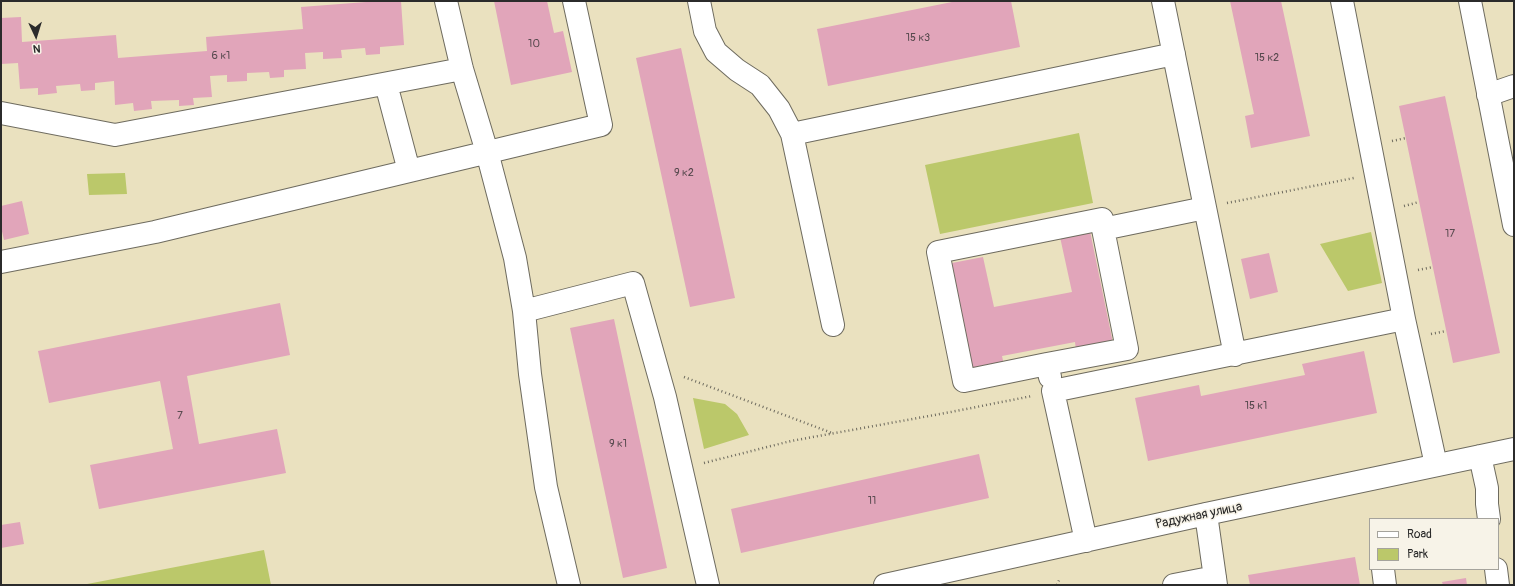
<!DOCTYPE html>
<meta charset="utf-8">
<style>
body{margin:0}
#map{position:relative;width:1515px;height:586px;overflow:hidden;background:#eae1bf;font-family:Pangolin,sans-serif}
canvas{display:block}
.frame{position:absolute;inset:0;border:2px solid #2b2b2b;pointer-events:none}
.legend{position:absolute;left:1369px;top:518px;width:130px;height:52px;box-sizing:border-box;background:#f7f3e8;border:1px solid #a5a39c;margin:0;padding:5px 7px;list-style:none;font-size:12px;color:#2b2b2b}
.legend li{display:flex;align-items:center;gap:8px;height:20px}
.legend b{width:20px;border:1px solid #a5a39c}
.north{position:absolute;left:16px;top:16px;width:40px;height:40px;-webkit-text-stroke:3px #f7f3e8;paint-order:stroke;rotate:176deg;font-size:11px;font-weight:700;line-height:16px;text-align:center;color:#2b2b2b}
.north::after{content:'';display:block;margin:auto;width:14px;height:18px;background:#2b2b2b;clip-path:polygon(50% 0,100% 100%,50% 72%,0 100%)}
</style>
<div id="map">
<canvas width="1515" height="586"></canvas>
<div class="frame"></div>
<ul class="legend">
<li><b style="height:5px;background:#fff"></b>Road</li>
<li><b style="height:11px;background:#bbc86a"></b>Park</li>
</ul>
<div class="north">N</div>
</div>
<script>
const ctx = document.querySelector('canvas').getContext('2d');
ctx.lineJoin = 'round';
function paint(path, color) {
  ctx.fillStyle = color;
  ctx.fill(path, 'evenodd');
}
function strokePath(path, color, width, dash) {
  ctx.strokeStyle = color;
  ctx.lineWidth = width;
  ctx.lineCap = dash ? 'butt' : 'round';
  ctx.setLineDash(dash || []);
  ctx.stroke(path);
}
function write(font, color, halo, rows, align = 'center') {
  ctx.font = font + ' Pangolin,sans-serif';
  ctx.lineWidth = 3;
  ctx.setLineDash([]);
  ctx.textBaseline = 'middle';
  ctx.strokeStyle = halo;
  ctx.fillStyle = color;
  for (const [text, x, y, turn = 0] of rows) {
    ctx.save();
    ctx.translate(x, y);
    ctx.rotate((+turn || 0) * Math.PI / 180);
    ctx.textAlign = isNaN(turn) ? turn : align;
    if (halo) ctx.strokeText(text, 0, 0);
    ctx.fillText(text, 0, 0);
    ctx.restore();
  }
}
paint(new Path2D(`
 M1079 133 1093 203 940 234 925 165Z
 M125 173 127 194 89 195 87 174Z
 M1371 232 1382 283 1348 291 1320 244Z
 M693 398 725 404 737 414 749 435 704 449Z
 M264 550 271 585H82Z`), '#bbc86a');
paint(new Path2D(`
 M379 1H401L404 45 380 47V54L366 55 365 48 341 50 342 58 323 59V52L305 53 306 69 284 70V77L270 78 269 72 247 73V81L227 82V75L210 76 212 97 193 98 194 105 179 106V100L151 101 152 109 134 111 133 103 115 105 114 81 95 83V90L81 91 80 84 56 86 57 93 38 95V88L20 89 18 63 1 64V18L21 17 22 42 116 35 118 58 207 51 206 37 303 29 301 7Z
 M494 1H547L554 33 563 31 572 72 511 85Z
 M957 1H1011L1020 47 828 86 817 29Z
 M1230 1H1281L1310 136 1251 148 1245 116 1254 114Z
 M681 48 735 298 690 307 636 58Z
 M1445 96 1500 353 1453 363 1399 106Z
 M22 201 29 234 4 240 1 227V206Z
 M1090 231 1113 343 1076 350 1075 342 1002 356 1004 365 973 371 952 263 983 257 994 307 1072 292 1060 237Z
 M1269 253 1278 292 1250 299 1241 259Z
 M280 303 290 355 187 376 199 444 277 429 286 473 99 509 90 465 173 449 160 381 49 403 38 351Z
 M614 319 667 568 623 578 570 328Z
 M1364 351 1377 413 1148 461 1135 398 1199 385 1201 396 1305 375 1302 364Z
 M979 454 989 498 741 553 731 509Z
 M20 522 24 544 1 548V525Z
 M1355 557 1360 585H1250L1248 575Z
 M1466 578 1467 585H1443L1442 582Z`), '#e1a5ba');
const minor = new Path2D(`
 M446 1 462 69 487 152 515 258 524 311 530 374 546 487 569 585
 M699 1 705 31 716 52 737 70 760 85 779 109 792 134 833 325
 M1163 1 1235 355
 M1342 1 1404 319 1436 465
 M1470 1 1514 225
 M386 84 409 171
 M1488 95 1514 86
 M1 113 115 135 462 69
 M792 134 1174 54
 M1 262 155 232 601 125 574 1
 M524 311 633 283 665 397 708 585
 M1047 364 964 381 938 252 1102 219 1103 229
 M1050 377 1047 364 1127 349 1103 229 1205 208
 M1480 456 1487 488V504L1489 519
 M1206 514 1216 585
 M1086 541 1053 391 1404 319
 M1383 569 1385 585
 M1496 569 1498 585
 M885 585 1206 514 1514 449
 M1174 585 1215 577`);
strokePath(minor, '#6e6b5f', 24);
strokePath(new Path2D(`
 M1392 141 1406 138
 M1227 203 1354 178
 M1404 206 1419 202
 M1418 270 1433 267
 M1431 334 1446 331
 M684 377 832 433
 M704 463 791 441 951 412 1032 396
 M1057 585 1060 578`), '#6e6b5f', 2.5, [1, 3]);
strokePath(minor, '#fff', 22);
write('11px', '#584a4f', null, [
 ["15 к3",918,38],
 ["10",534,44],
 ["6 к1",221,56],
 ["15 к2",1267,58],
 ["9 к2",684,173],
 ["17",1450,234],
 ["15 к1",1256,406],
 ["7",180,416],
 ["9 к1",618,444],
 ["11",872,501]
]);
write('13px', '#2b2b2b', '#f7f3e8', [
 ["Радужная улица",1199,516,-12]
]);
</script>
